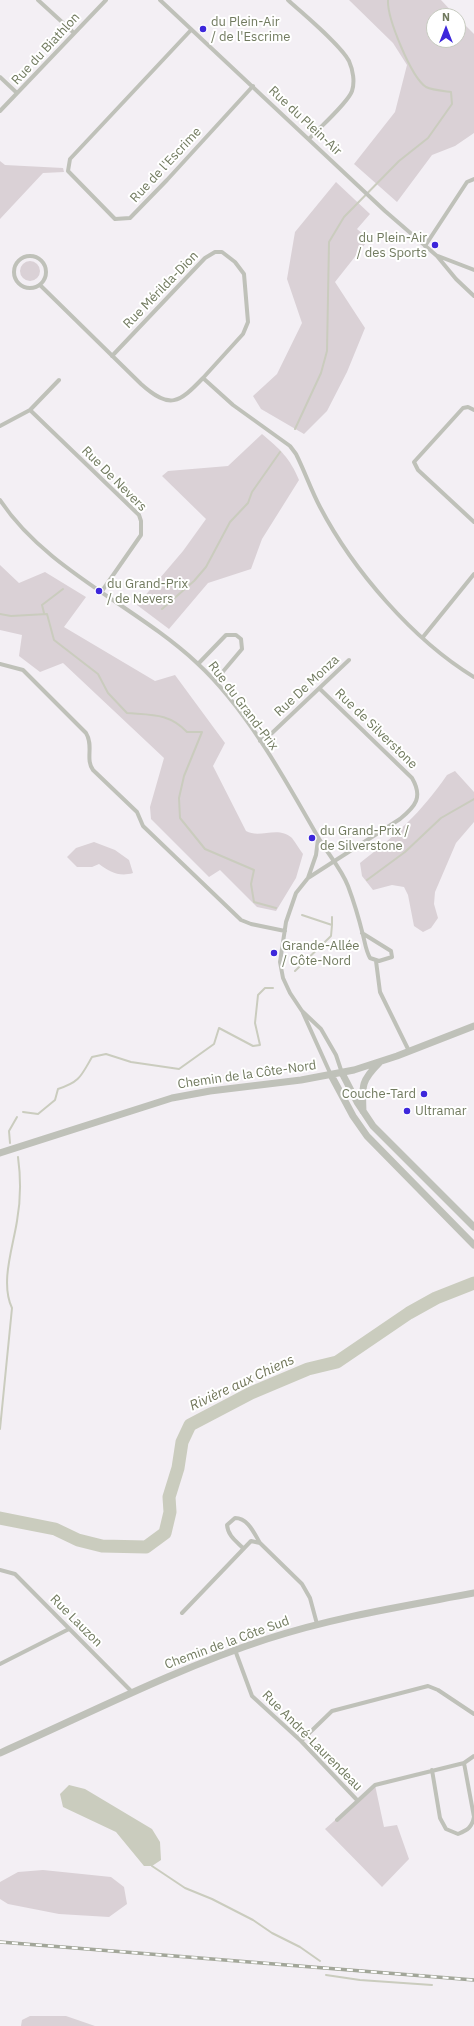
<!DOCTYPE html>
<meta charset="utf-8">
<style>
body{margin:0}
#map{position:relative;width:474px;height:2026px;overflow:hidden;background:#f3eff4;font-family:"IBM Plex Sans",sans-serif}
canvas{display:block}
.north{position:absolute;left:426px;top:8px;width:40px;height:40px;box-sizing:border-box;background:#fff;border:1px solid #c6cabf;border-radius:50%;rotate:0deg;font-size:11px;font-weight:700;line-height:16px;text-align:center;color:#717a5f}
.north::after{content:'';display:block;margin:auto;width:14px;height:18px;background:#3d27db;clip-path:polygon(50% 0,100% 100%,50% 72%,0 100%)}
</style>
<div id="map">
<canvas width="474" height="2026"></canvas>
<div class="north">N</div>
</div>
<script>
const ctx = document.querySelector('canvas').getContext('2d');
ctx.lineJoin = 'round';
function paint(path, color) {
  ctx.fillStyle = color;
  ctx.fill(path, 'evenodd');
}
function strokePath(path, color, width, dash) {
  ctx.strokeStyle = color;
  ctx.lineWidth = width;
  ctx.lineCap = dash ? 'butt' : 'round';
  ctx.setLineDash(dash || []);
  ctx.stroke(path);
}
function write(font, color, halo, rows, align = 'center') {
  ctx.font = font + ' "IBM Plex Sans",sans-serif';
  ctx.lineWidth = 4;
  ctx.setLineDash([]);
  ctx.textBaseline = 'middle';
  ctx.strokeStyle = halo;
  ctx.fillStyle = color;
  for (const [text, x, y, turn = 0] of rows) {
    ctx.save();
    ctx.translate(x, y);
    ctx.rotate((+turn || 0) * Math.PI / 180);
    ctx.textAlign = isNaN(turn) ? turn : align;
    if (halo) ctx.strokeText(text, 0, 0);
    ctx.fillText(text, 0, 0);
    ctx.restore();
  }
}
paint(new Path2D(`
 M349 0H441L456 16H434V40H458V18L474 34V133L455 146 432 155 397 202 354 164 395 112 407 65 393 43Z
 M0 161 5 165 63 168 64 172 43 173 0 219Z
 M336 182 370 214 357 229 369 239 335 282 365 328 347 372 327 411 304 434 261 409 253 396 277 374 302 323 287 279 295 232Z
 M20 271a10 10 0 1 1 20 0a10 10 0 1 1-20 0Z
 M262 434C280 449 290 458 299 480L262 539 251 569 208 583 169 629 137 605 183 551 206 519 162 476 168 471 228 466Z
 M0 565 19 583 45 572 86 597 64 627 155 681 175 675 225 743 213 766 246 831C260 839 278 825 292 838 296 843 299 849 303 854L296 878 276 911 257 907 220 870 209 877 151 819 150 807 164 758 63 663 40 672 19 656 22 635 0 630Z
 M455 771 474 792V822L456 843 435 892 434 904 438 918 431 928 423 932 414 926 408 895 404 887 392 885 373 890 362 876 360 863C396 835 421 813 447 775Z
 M94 842 115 850 129 860 133 873C119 877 110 872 99 864L92 867H77L67 857 76 848Z
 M375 1785 384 1827 397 1825 409 1859 382 1887 325 1829Z
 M43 1870 111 1877 124 1887 127 1904 109 1917 59 1914 8 1904 0 1899V1882L18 1872Z
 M30 2016H66L95 2026H21L22 2020Z`), '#dad1d6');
paint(new Path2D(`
 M69 1785 85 1789 152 1829 160 1842 161 1860 152 1866H144L116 1832 63 1807 60 1794Z`), '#caccbe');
strokePath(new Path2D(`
 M295 429 321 373 327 351 329 242 344 217 399 161 428 138 452 104 451 92C444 91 432 90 426 87 411 77 387 18 388 0
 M162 609 194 581 206 567 230 522 248 503 252 492 280 452
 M44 613 42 605 63 589
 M0 614 11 616 47 614 54 640 98 674 108 693 127 713C152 715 169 713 187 732H202L184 776 179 798 180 818 205 849 254 870 251 884 254 902 276 908
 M367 880 405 852 441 818 474 799
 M332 917V925
 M295 971 331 936 332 925 302 915
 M23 1112 38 1114 55 1100 58 1089C80 1082 81 1076 92 1057L106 1054 131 1062 179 1069 214 1044 219 1028 253 1046 260 1045 255 1023 258 995 265 988H273
 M10 1143 9 1131 17 1117
 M0 1429 12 1308C0 1283 13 1247 17 1221 21 1199 21 1179 18 1157
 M152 1866 185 1888 212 1899 253 1920 272 1933 300 1947 320 1961
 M326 1975 360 1980 432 1985`), '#caccbe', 2);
strokePath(new Path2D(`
 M0 1518 55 1529 78 1540 102 1546 146 1547 165 1533 170 1512 169 1497 178 1468 182 1442 190 1425 251 1393 308 1369 337 1362 409 1313 436 1298 474 1283`), '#caccbe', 13);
strokePath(new Path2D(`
 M38 0 74 33
 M160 0 385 211 437 256 456 279 474 296
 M288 0C303 14 340 44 349 61 353 70 355 82 352 91 348 103 318 129 309 139
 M191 30 70 159 68 171 115 219 130 218 167 180 253 86
 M0 77 17 93
 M0 111 106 0
 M425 246 467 182 474 179
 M438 256 474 270
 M14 272a16 16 0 1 1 32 0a16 16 0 1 1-32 0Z
 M40 285 141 384C170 410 179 403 203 378L233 405 290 446 296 454C305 472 311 490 320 507 353 570 413 640 474 677
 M112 356 205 258 215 252H222L235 262 244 274 248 322 243 334 203 378
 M30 410 139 515 141 521V535L102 591
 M474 410 468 407 463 408 414 462 418 470 474 522
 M0 426 30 410 59 380
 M0 500C46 570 136 606 197 663 246 708 285 779 318 837 327 853 341 868 348 886 354 902 359 919 363 935 365 943 366 951 370 958L379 961 392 957 391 951 362 933
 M423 637 474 574
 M0 664 23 670 86 733C94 746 85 759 93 770L137 812 143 826 241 920 251 924 285 931
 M198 664 226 635H236L241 639 242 649 215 681
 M320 689 412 778C423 797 416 806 400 819L308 878 296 893 286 922 280 962 283 978 290 993 302 1011 321 1029 336 1055 342 1073
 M260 741 272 733 349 660
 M308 878 316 855 318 839
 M376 961 380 992 409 1051
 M303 1013 331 1075
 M243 1548C236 1541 228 1536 227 1525L235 1518C248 1518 254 1533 260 1543
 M0 1570 15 1574 133 1693
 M182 1613 251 1541 260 1543 302 1584 310 1598 317 1624
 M235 1650 252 1696 301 1741 357 1800
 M0 1664 69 1629
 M301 1741 332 1711 428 1686 438 1690 474 1714
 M432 1770 440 1818 446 1829 458 1834C468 1830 472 1827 474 1817L464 1763
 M337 1820 375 1785 464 1763 474 1756`), '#bfc1b9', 4);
strokePath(new Path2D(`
 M342 1073 357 1102 373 1126 474 1227
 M331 1075 353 1116 367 1136 474 1245
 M363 1111C362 1086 361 1081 379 1063
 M0 1153 172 1098 210 1091 301 1080 354 1070 397 1056 474 1026
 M0 1753C88 1714 175 1669 267 1639 334 1617 405 1606 474 1593`), '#bfc1b9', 7);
const rail = new Path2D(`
 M0 1942 474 1980`);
strokePath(rail, '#a2a699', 3.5);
strokePath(rail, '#fff', 2, [6]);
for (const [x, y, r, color] of [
 [203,29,4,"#3d27db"],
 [435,245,4,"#3d27db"],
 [99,591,4,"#3d27db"],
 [312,838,4,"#3d27db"],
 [274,953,4,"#3d27db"],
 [424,1094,4,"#3d27db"],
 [407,1111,4,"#3d27db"]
]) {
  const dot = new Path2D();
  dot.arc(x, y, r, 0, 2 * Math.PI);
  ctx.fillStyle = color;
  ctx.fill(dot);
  strokePath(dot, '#fff', 1.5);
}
write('13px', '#717a5f', '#fff', [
 ["du Plein-Air",211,22],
 ["/ de l'Escrime",211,37],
 ["du Plein-Air",427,238,"right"],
 ["/ des Sports",427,253,"right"],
 ["du Grand-Prix",107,584],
 ["/ de Nevers",107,599],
 ["du Grand-Prix /",320,831],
 ["de Silverstone",320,846],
 ["Grande-Allée",282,946],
 ["/ Côte-Nord",282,961],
 ["Couche-Tard",416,1094,"right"],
 ["Ultramar",415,1111]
], 'left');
write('13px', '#717a5f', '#fff', [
 ["Rue du Biathlon",46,49,-47],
 ["Rue du Plein-Air",305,121,43],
 ["Rue de l'Escrime",166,165,-47],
 ["Rue Mérilda-Dion",161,290,-46],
 ["Rue De Nevers",114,479,45],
 ["Rue De Monza",307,686,-43],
 ["Rue du Grand-Prix",243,706,53],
 ["Rue de Silverstone",376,729,44],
 ["Chemin de la Côte-Nord",247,1075,-8],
 ["Rue Lauzon",76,1621,45],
 ["Chemin de la Côte Sud",227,1643,-20],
 ["Rue André-Laurendeau",312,1741,45]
]);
write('italic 14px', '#72765a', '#fff', [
 ["Rivière aux Chiens",242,1383,-25]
]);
</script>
